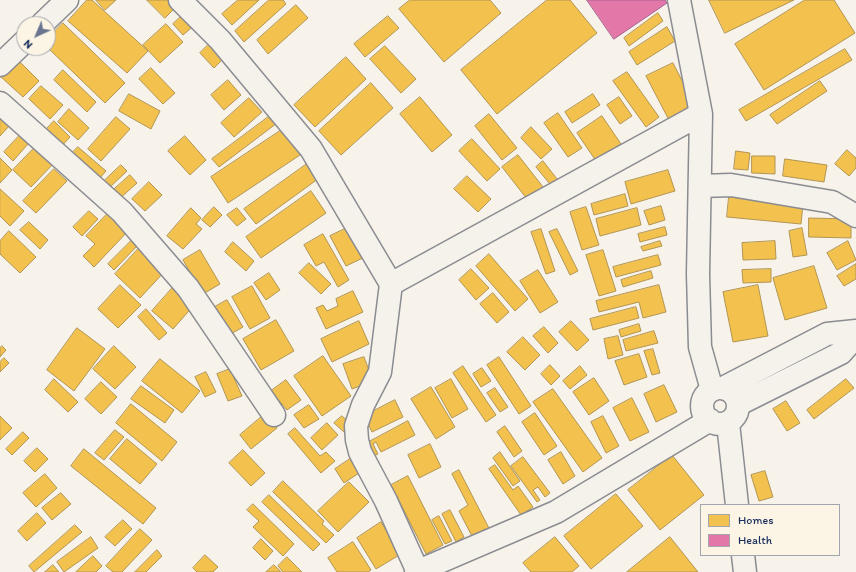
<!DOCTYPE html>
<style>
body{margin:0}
#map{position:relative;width:856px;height:572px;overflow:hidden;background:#f7f3ea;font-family:Itim,sans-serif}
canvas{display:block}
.legend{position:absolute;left:700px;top:504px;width:140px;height:52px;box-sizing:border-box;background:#fcf5e5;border:1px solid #a2a6af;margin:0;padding:5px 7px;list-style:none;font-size:12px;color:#1b2f5e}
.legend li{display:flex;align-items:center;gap:8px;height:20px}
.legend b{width:20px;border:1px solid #a2a6af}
.north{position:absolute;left:16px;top:16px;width:40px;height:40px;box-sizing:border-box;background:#fcf5e5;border:1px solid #a2a6af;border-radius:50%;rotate:224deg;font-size:11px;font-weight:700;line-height:16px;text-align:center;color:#1b2f5e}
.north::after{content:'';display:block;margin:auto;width:14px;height:18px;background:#68748f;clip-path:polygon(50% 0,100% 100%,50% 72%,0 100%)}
</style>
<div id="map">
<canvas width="856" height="572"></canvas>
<ul class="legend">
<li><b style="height:11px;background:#f2c14e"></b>Homes</li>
<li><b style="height:11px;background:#e377a8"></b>Health</li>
</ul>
<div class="north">N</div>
</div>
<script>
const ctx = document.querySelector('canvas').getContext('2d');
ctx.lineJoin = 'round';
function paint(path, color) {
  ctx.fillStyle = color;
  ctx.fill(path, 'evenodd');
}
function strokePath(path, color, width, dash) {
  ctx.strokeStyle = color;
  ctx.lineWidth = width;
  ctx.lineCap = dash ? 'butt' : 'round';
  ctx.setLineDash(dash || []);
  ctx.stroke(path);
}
const homes = new Path2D(`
 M87 0H92L148 51 127 73 68 21Z
 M96 0H116L105 10Z
 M147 0H175L179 4 165 18Z
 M238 0H259L232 25 222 14Z
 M269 0H283L286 4 244 42 235 31Z
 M410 0H490L501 13 444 62 399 9Z
 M547 0H570L597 33 497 114 461 70Z
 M709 0H794L725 33Z
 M805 0H834L855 33 764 90 735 44Z
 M296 5 308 18 268 54 257 40Z
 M187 11 197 23 183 35 173 24Z
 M658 13 663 21 629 46 624 38Z
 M388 16 399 28 365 57 354 44Z
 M63 23 125 83 105 103 48 48V38Z
 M166 24 183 42 160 63 143 45Z
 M667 27 675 41 637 65 629 52Z
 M212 41 226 56 214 68 200 53Z
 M385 46 416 79 401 93 370 59Z
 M845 49 852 60 746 121 739 110Z
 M346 57 366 79 315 127 294 105Z
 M18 60 39 81 23 97 1 77Z
 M673 63 695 106 669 120 646 76Z
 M151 68 175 93 163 104 139 79Z
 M63 70 96 102 87 112 54 80Z
 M627 72 659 117 646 127 613 81Z
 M228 80 241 95 224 110 211 95Z
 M820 81 827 91 777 124 770 115Z
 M371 83 393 108 341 155 319 131Z
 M41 86 63 105 50 119 29 99Z
 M129 94 160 111 151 129 119 111Z
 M593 94 600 105 572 123 565 112Z
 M420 97 452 135 432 152 400 114Z
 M619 97 632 116 620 124 607 105Z
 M249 98 262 112 234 137 221 123Z
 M69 109 89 128 78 140 58 122Z
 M558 113 582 148 568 157 544 123Z
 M489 114 517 148 502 160 475 126Z
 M271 115 277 123 219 167 212 159Z
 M0 116 10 125 0 136Z
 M602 116 621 144 596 161 577 133Z
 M116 117 130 129 101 161 88 149Z
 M54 121 70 137 59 149 43 133Z
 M286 127 303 153 228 203 211 177Z
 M531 127 552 149 541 159 521 138Z
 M19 136 28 144 13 161 4 152Z
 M185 136 206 160 190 175 168 151Z
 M472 139 500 169 487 181 459 151Z
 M38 144 56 161 31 187 13 170Z
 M78 147 106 171 99 179 71 154Z
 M847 150 856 158V168L849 176 835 164Z
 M736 151 750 153 748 170 734 169Z
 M518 155 543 187 527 199 502 167Z
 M752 156H775V174L752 173Z
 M0 158 12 170 0 183Z
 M785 159 827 165 824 182 783 176Z
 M311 161 322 176 256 224 244 209Z
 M543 161 561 184 554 189 536 167Z
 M121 165 127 171 108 189 102 183Z
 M54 169 67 181 36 213 23 201Z
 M668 170 675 191 631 204 625 182Z
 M130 175 137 183 117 201 110 193Z
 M467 176 491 199 478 212 454 189Z
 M149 182 162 195 145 211 132 199Z
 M0 189 24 211 10 226 0 216Z
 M311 191 326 213 261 258 246 237Z
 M625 194 628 206 594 215 591 204Z
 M729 197 803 204 801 224 727 217Z
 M661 206 665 220 649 225 644 211Z
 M214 207 222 215 210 227 202 220Z
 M586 207 599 245 582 250 570 212Z
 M191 208 201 218 196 224 202 229 183 249 167 236Z
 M237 208 246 219 237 226 227 215Z
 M637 208 641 225 600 236 596 219Z
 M111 210 130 229 94 267 83 256 95 244 86 236Z
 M89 211 98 219 82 236 73 227Z
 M809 218 851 219V238L809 237Z
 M29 222 48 240 40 249 20 230Z
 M349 227 365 257 346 266 330 236Z
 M665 227 667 235 640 242 638 234Z
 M802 228 807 255 793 257 789 231Z
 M541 229 555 271 546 274 531 232Z
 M557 229 578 271 570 275 549 232Z
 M9 231 36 257 20 273 0 254V241Z
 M323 234 349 280 338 287 324 262 316 266 304 245Z
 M133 239 139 244 114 270 108 264Z
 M660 241 662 246 643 251 641 247Z
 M775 241 776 259 743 260 742 243Z
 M848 241 856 260 837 270 827 253Z
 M233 242 254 261 246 271 225 252Z
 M141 246 166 270 140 298 115 274Z
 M200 250 220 284 203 294 183 260Z
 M603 250 616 291 599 296 586 255Z
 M489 254 528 299 515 311 476 266Z
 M658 255 661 265 616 277 613 267Z
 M309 263 331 284 321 294 299 273Z
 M856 264V279L844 286 837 276Z
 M814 266 827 308 785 320 773 278Z
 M471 269 489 288 476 300 459 280Z
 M771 269V282L743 283 742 270Z
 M538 270 558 302 540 313 520 281Z
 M651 271 653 278 623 287 621 280Z
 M269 273 280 290 266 300 254 283Z
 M120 285 141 305 118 328 98 309Z
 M175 285 195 304 173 329 152 311Z
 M659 285 666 312 643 318 639 302 599 312 596 301Z
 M758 285 768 336 733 342 723 292Z
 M252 286 270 318 250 329 232 297Z
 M353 291 363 312 326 329 316 308 323 305 327 311 338 306 336 299Z
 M493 293 509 312 497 323 480 304Z
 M227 300 243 327 229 335 213 308Z
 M636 307 639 318 593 330 590 319Z
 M146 309 167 333 159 340 138 317Z
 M276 320 294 351 261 370 243 339Z
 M359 321 369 344 332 362 321 339Z
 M571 321 589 340 577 351 559 332Z
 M639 324 641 331 621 337 619 330Z
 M544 327 558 343 548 353 533 336Z
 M77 328 105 349 74 391 47 370Z
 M654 331 658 343 626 351 623 340Z
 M618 336 623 355 608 359 604 339Z
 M523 337 540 355 525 370 507 352Z
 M2 346 6 350 0 357V348Z
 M114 346 136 367 115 389 93 369Z
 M653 349 660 373 652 375 644 351Z
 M639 354 647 377 624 385 615 361Z
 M323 356 351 396 322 416 294 376Z
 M364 357 373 381 352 389 343 364Z
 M499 357 531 406 519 414 487 365Z
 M4 358 9 363 0 372V362Z
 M160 359 200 391 182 413 142 381Z
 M550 365 560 376 551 385 541 374Z
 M463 366 496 415 486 422 453 373Z
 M580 366 587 375 570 389 563 381Z
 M482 368 491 381 481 387 473 374Z
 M230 369 242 396 228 401 217 374Z
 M206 372 216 392 205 397 195 377Z
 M594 378 609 401 589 415 573 392Z
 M54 379 78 402 68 412 45 390Z
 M451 379 468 409 452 418 435 388Z
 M846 379 854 388 814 419 807 410Z
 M286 380 301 400 287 410 271 391Z
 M101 382 117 397 101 414 85 399Z
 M664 385 677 412 656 422 644 394Z
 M141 386 174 410 165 423 131 399Z
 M431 387 455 427 436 439 411 399Z
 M495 388 508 407 500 412 487 393Z
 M553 389 602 458 583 472 533 402Z
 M632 398 649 432 630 441 613 408Z
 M395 400 403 417 372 432 364 416Z
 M786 401 800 423 787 431 773 409Z
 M131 404 177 442 162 461 116 423Z
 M309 405 319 419 304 428 294 415Z
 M266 413 277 428 251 449 240 435Z
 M535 413 557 446 544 455 522 422Z
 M0 416 12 428 0 440Z
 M342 416 351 424 344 432 334 423Z
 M603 416 619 446 606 453 591 422Z
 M408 421 415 435 381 452 376 442 373 444 378 454 374 456 367 443Z
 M327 423 338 435 322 450 311 438Z
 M505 426 522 451 514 457 497 432Z
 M295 428 320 456 326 452 335 461 321 473 288 434Z
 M115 430 124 437 104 460 95 453Z
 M23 432 29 438 12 455 6 449Z
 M127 439 157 464 140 484 110 459Z
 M430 444 441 467 419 478 408 455Z
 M37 448 48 459 35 472 24 461Z
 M84 449 156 508 143 524 71 466Z
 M243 450 265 473 251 486 229 463Z
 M500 452 520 481 513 486 493 458Z
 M561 452 575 476 563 484 548 460Z
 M672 455 704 495 660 530 628 490Z
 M523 457 550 493 545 497 538 487 533 490 540 500 537 502 511 466Z
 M350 459 359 473 344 483 335 469Z
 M495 465 513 490 518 486 533 507 521 515 489 469Z
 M459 470 492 534 475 542 459 511 468 505 452 474Z
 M765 471 773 497 759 501 751 475Z
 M45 474 57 488 36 507 23 493Z
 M408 476 443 545 426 554 391 485Z
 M283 481 324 521 322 524 334 535 326 543 273 492Z
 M349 482 369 502 338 532 318 511Z
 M61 493 71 504 52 520 42 508Z
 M616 494 643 526 591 569 564 536Z
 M269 495 320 544 313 551 262 502Z
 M253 504 294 544 283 556 253 527 259 521 247 510Z
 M450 510 464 537 456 542 442 514Z
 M37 513 46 523 27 541 18 531Z
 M439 516 452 541 445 544 432 520Z
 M123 520 132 529 115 546 105 537Z
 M381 522 401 554 376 569 357 538Z
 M75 525 82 532 34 572 29 566Z
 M140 529 152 540 122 572H113L106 566Z
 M91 537 98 548 64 572 57 562Z
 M555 537 579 566 572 572H531L523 563Z
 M670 537 698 572H627Z
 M261 539 273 551 265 560 253 548Z
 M353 542 371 570 368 572H337L328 558Z
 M157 550 162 556 146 572H135Z
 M205 555 218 567 213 572H197L193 568Z
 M93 556 102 566 96 572H76Z
 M287 557 302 572H283L278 566Z
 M53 565 59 572H45Z
 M274 565 281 572H266Z`);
paint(homes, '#f2c14e');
strokePath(homes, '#b29553', 1);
const health = new Path2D(`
 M587 0H665L667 3 614 39Z`);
paint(health, '#e377a8');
strokePath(health, '#a76192', 1);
const minor = new Path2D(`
 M180 0 220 40 311 149 391 284 701 114
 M679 0 701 114 698 274 700 347 712 390
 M42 24 67 0
 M0 65 24 42
 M0 103 122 212 188 288 274 415
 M700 186 731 185 832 202 856 216
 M391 284 380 372 363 405 356 426 357 440 360 452 386 501 418 572
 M723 388 827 334 856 331
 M702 406a18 18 0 1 1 36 0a18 18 0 1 1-36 0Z
 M739 404 841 353 856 336
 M728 423 737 505
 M743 555 745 572
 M416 572 556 512 710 420`);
strokePath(minor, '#8a8c91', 25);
strokePath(minor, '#f5f2ec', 22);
</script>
